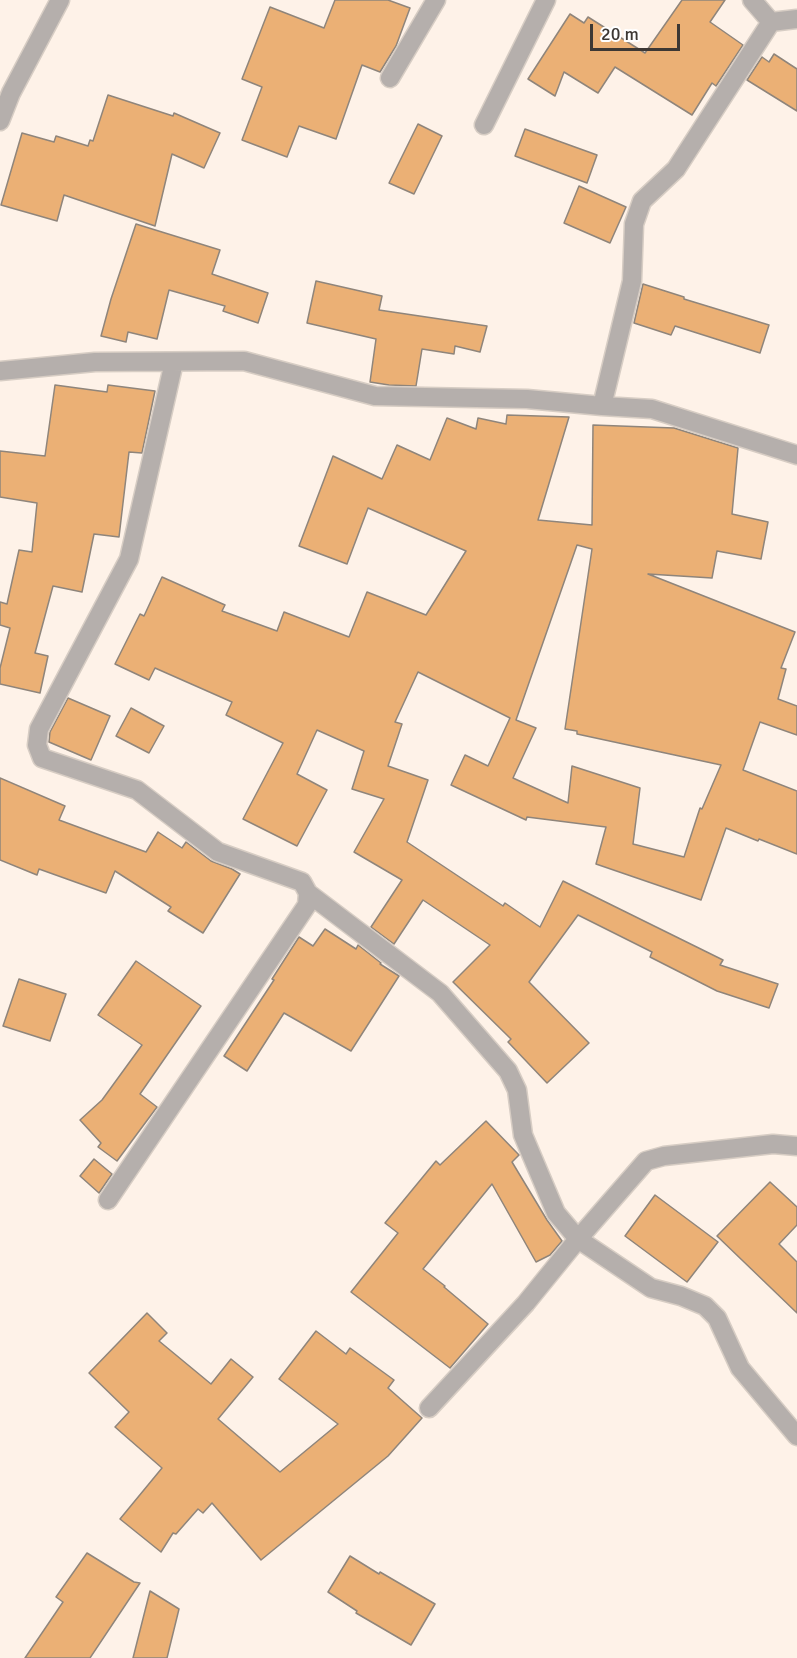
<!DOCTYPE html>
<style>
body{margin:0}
#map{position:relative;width:797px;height:1658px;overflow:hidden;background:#fef2e8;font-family:Signika,sans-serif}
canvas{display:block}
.scale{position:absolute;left:590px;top:24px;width:90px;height:27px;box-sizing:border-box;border:3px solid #3d3834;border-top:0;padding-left:8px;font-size:18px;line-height:21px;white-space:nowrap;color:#3d3834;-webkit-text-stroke:4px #fff;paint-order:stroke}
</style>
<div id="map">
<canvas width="797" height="1658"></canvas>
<div class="scale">20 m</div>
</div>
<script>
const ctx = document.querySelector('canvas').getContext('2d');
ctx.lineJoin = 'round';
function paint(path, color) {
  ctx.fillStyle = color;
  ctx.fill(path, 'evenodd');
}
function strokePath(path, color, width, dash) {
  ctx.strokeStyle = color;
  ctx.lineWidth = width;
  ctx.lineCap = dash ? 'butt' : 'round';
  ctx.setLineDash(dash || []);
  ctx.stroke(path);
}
const building = new Path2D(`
 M335 0H388L410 8 396 46 380 72 362 65 336 139 299 126 287 157 242 140 262 87 242 79 270 7 324 28Z
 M682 0H725L710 22 743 45 716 86 712 83 692 115 615 67 598 93 564 72 555 96 528 79 570 14 584 23 588 17 645 53Z
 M774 54 797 69V111L747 80 762 57 769 62Z
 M108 95 173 116 174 113 220 133 204 168 172 154 155 226 64 195 57 221 1 205 22 133 54 142 56 136 88 146 90 140 93 141Z
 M418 124 442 136 414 194 389 183Z
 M525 129 597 155 587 183 515 156Z
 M579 186 626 207 610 243 564 223Z
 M136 224 220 250 212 274 268 293 258 323 223 311 225 306 169 290 157 339 128 332 126 342 101 336 111 299Z
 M316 281 382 296 379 310 487 326 480 352 455 346 454 354 422 349 416 386 389 385 370 382 376 339 307 323Z
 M643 284 684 297V299L769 325 760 353 675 326 671 335 634 323Z
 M55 385 107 392 108 385 155 391 142 453 129 452 119 537 94 534 82 592 53 586 35 653 48 656 40 693 0 684V668L10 628 0 625V602L7 604 19 550 32 552 37 503 0 497V451L45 456Z
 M507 415 569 417 538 520 592 525 593 425 674 428 738 448 732 514 768 522 761 559 717 551 712 578 648 574 795 632 781 668 786 669 778 699 797 706V735L760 722 743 770 797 791V854L759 839 758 841 726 828 701 900 596 864 606 827 527 817 526 820 451 785 465 755 488 766 510 718 418 672 395 722 402 724 388 766 428 780 407 842 503 906 505 903 540 927 563 881 723 960 720 965 778 984 769 1008 717 991 650 957 652 952 578 915 529 982 589 1043 547 1083 508 1042 511 1039 453 982 490 945 423 900 394 944 371 927 402 880 354 852 384 799 352 789 364 751 317 730 297 774 327 790 297 846 243 819 283 743 226 715 232 702 155 668 149 680 115 664 140 614 144 616 162 577 225 605 222 611 277 631 284 612 349 637 367 592 426 615 466 551 368 508 347 564 299 546 333 456 382 479 397 445 430 460 447 418 476 429 478 418 506 424ZM577 545 592 549 565 729 577 731V734L721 765 702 809 700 808 684 857 633 844 640 788 572 766 568 803 513 778 536 728 516 720Z
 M68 698 110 716 91 760 49 742 50 732Z
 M131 708 164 726 149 753 116 736Z
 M0 778 65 806 59 820 146 852 158 832 182 848 186 842 211 861 232 869 240 874 203 933 168 911 171 907 115 871 106 893 39 869 37 875 0 860Z
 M325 929 356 949 358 945 381 963 380 964 399 976 351 1051 284 1013 247 1071 224 1056 274 980 272 979 299 937 313 946Z
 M136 961 201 1006 140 1094 157 1107 117 1161 98 1147 101 1143 80 1120 102 1100 142 1045 98 1015Z
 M19 979 66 994 50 1041 3 1026Z
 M486 1121 519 1155 512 1162 547 1220 562 1241 550 1255 536 1262 492 1184 423 1269 445 1286 444 1287 488 1324 450 1368 351 1292 398 1233 385 1223 436 1161 440 1165Z
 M94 1159 112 1174 99 1193 80 1176Z
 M770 1182 797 1207V1225L779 1244 797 1262V1313L717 1236Z
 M655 1195 718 1242 687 1282 625 1236Z
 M147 1313 167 1333 159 1341 211 1384 231 1359 253 1377 218 1419 280 1472 338 1424 279 1379 316 1331 346 1354 350 1348 394 1380 388 1388 422 1418 388 1456 261 1560 212 1503 203 1513 198 1509 176 1534 173 1533 161 1552 120 1519 162 1468 115 1427 129 1412 89 1373Z
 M87 1553 134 1582 140 1583 90 1658H25L63 1602 56 1597Z
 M350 1556 379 1574 380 1572 435 1604 411 1645 356 1613 357 1611 328 1592Z
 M150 1591 179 1609 167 1658H133Z`);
paint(building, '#ebb075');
strokePath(building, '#8f857b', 1.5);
const minor = new Path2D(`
 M752 0 771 22 797 19
 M390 78 436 0
 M0 121 11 93 60 0
 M484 125 546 0
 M0 371 95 362 244 361 375 396 527 399 602 406 652 409 797 455
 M602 406 632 281 634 224 642 201 676 169 771 22
 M308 893 440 993 508 1071 517 1090 523 1135 556 1213 578 1239 651 1288 681 1296 705 1306 717 1318 740 1368 797 1436
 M108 1200 307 905 308 893 302 882 218 852 137 790 42 758 37 745 39 729 129 559 174 362
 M429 1408 526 1303 578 1239 646 1161 664 1156 773 1144 797 1146`);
strokePath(minor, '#d7cdc4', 21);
strokePath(minor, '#b5afac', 18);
</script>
